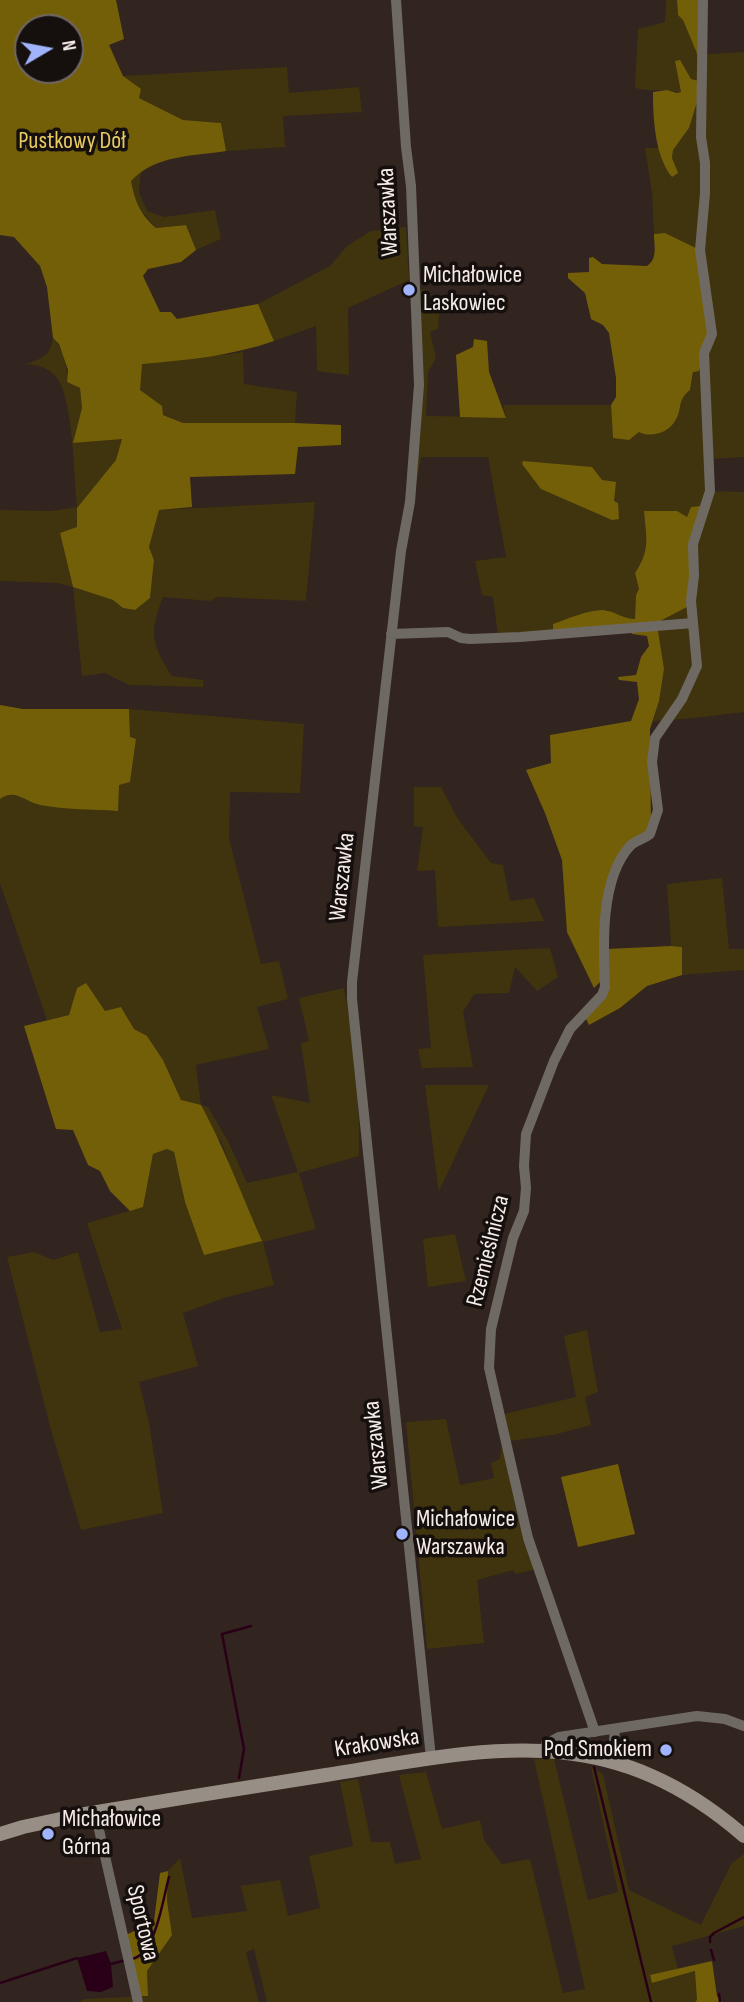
<!DOCTYPE html>
<meta charset="utf-8">
<style>
body{margin:0}
#map{position:relative;width:744px;height:2002px;overflow:hidden;background:#32241f;font-family:"Sofia Sans Condensed",sans-serif}
canvas{display:block}
.north{position:absolute;left:14px;top:14px;width:70px;height:70px;box-sizing:border-box;background:#150f0d;border:2px solid #6f6765;border-radius:50%;rotate:80deg;font-size:19px;font-weight:700;line-height:28px;text-align:center;color:#f6ece8}
.north::after{content:'';display:block;margin:auto;width:24px;height:32px;background:#a0b3fd;clip-path:polygon(50% 0,100% 100%,50% 72%,0 100%)}
</style>
<div id="map">
<canvas width="744" height="2002"></canvas>
<div class="north">N</div>
</div>
<script>
const ctx = document.querySelector('canvas').getContext('2d');
ctx.lineJoin = 'round';
function paint(path, color) {
  ctx.fillStyle = color;
  ctx.fill(path, 'evenodd');
}
function strokePath(path, color, width, dash) {
  ctx.strokeStyle = color;
  ctx.lineWidth = width;
  ctx.lineCap = dash ? 'butt' : 'round';
  ctx.setLineDash(dash || []);
  ctx.stroke(path);
}
function write(font, color, halo, rows, align = 'center') {
  ctx.font = font + ' "Sofia Sans Condensed",sans-serif';
  ctx.lineWidth = 7;
  ctx.setLineDash([]);
  ctx.textBaseline = 'middle';
  ctx.strokeStyle = halo;
  ctx.fillStyle = color;
  for (const [text, x, y, turn = 0] of rows) {
    ctx.save();
    ctx.translate(x, y);
    ctx.rotate((+turn || 0) * Math.PI / 180);
    ctx.textAlign = isNaN(turn) ? turn : align;
    if (halo) ctx.strokeText(text, 0, 0);
    ctx.fillText(text, 0, 0);
    ctx.restore();
  }
}
paint(new Path2D(`
 M666 0H677L678 15 683 20 703 67 707 54 744 52V457L710 459 711 491 744 492V712L695 718 653 721 659 701 664 669 657 624 662 620 687 607 690 515 687 517 644 511C646 539 651 549 635 573L639 589 636 595 635 619 631 620C623 615 615 615 607 610L553 632 498 636 493 597 482 595 475 561 506 557 488 457H421L411 515 420 414V290L428 289 430 305 440 304 438 329 430 332 436 358 428 372 426 416 506 417 503 405H611L613 438 675 421 681 396 690 390 694 371 700 250 665 233 654 234 652 192 645 148H660L664 166 672 158 673 150 689 128 691 79 675 61 681 92C675 93 671 90 664 90 652 90 647 91 635 88L638 29 665 22Z
 M287 67 289 93 359 87 362 112 283 116 285 147 226 151 221 123 183 120 139 98 123 76Z
 M141 170 139 192 147 211 164 217 215 210 221 239 196 250 186 225 156 228 136 205 131 181Z
 M406 227 409 280 348 308 349 375 317 371 316 326 274 341 258 304 330 266 347 246 371 231Z
 M124 294 223 355 243 352 244 384 297 392 295 423H183L139 404Z
 M53 338C63 349 68 366 67 382L80 388 82 408 74 443 122 438 117 460 77 508V528L60 533 73 587 113 600 123 608 134 610 150 598 154 560 149 547 159 510 315 502 306 601 217 597 210 601 163 597C149 634 151 643 172 676L203 680V687L129 685 105 673 82 676 73 587 57 583 0 581V510L51 511 77 507C74 478 73 405 59 381 52 369 40 365 26 364 43 358 50 356 53 338Z
 M129 709 304 724 300 793 230 792 229 838 261 964 279 961 288 999 257 1007 269 1049 196 1065 201 1105 208 1107 228 1141 247 1183 298 1172 271 1095 310 1103 301 1043 309 1041 299 998 344 988C355 1044 360 1099 359 1156L299 1173 316 1229 263 1242 274 1285 224 1298 183 1313 198 1366 139 1382 149 1423 163 1513 81 1530 51 1430 7 1257 34 1252 53 1260 78 1252 100 1332 122 1329 87 1223 143 1207 153 1154 167 1149 174 1152 185 1202 238 1188 221 1141 181 1101 163 1060 147 1036 134 1029 121 1007 105 1012 77 988 69 1015 47 1020 0 883V799L2 796 15 794 38 805 130 782 136 739 130 738Z
 M414 787H441L458 819 491 863 503 865 510 901 534 898 544 921 438 927 435 870 417 871 423 827 414 826Z
 M722 878 729 949H744V970L682 975V947L671 946 667 884Z
 M550 948 558 977 537 991 515 967 509 993 474 994 463 1012 473 1067 422 1068 418 1049 431 1048 423 955Z
 M425 1085H489L439 1191 437 1179Z
 M455 1234 466 1281 428 1287 423 1239Z
 M587 1330 598 1392 585 1397 591 1425 553 1435 509 1441 504 1414 576 1397 564 1336Z
 M446 1419 460 1485 494 1478 491 1463 500 1459 502 1443 516 1509 534 1570 515 1574 513 1570 477 1580 484 1643 427 1649 406 1422Z
 M534 1759H554L588 1900 618 1892 591 1767 603 1774 629 1890 701 1925 732 1863 744 1854V1926L672 1946 678 1969 650 1976 652 1983 696 1971 697 2000 695 2002H267L254 1949 246 1952 259 2002H79L84 1999 148 1996 147 1971 172 1935 167 1901 168 1871 180 1858 192 1918 247 1911 241 1886 280 1880 288 1916 320 1908 309 1856 353 1846 340 1782 358 1779 371 1842H390L395 1864 421 1859 399 1775 426 1772 442 1829 480 1820 484 1840 502 1864 530 1859 563 1993 585 1989Z`), '#3f340e');
paint(new Path2D(`
 M0 0H116L124 39 109 45 123 76 141 89 139 98 183 120 221 123 226 151C193 156 155 155 131 181 135 201 139 213 156 228L186 225 196 250 181 262 148 269 143 276 160 312H171L177 319 258 304 274 341C231 356 188 360 142 364L140 390 162 406 163 415 183 423H295L341 425V445L298 447 295 474 190 477 192 507 159 510 149 547 154 560 150 598 135 610 123 608 113 600 73 587 60 533 77 527V508L116 460 122 439 73 443 82 408 80 388 67 382 68 370 59 344 53 338 47 287 40 266 14 237 0 235ZM28 28H70V70H28Z
 M677 0H704L703 68 683 20 678 15Z
 M680 60 691 79 703 82 689 128 673 150 672 158 678 173 672 177C655 156 653 119 653 92L667 90 677 93 681 92 675 61Z
 M665 233 700 250 712 334 700 367 699 371 693 372 690 390C676 401 683 409 675 421 668 433 651 438 639 432L629 440 613 438 611 405 616 397V378L609 333 603 325 591 319 585 293 568 278V273L589 272V258L593 257 602 264 647 266C658 259 654 245 654 234Z
 M474 339 487 341 489 372 506 418 460 417 456 355 473 347Z
 M523 461 592 467 602 480 616 482 614 501 618 503 619 519 612 520 541 489 522 464Z
 M701 506 687 607 662 620 657 624 664 669 659 701 650 729 651 830 610 872 600 982 594 988 567 932 562 860 545 813 526 770 551 763 550 735 631 721 639 699 637 682 619 680 618 677 636 675 641 657 649 646 647 636 632 634 628 628 553 632V624C568 619 587 610 603 610 614 611 624 619 635 619L636 595 639 589 635 573C651 549 646 538 644 511H677L687 517 691 507Z
 M0 705 23 709H129L130 737 136 739 130 782 119 785 118 811C92 809 65 810 40 805 25 802 15 788 0 799Z
 M671 946 682 947V975L647 986 620 1008 589 1025 585 1017 603 996 607 949Z
 M86 983 105 1011 121 1007 134 1029 147 1036 163 1060 181 1100 201 1105C225 1149 242 1196 262 1241L204 1255 185 1202 174 1152 167 1149 153 1154 143 1207 130 1211 110 1191 100 1171 88 1165 73 1130 56 1129 24 1026 69 1015 77 988Z
 M618 1464 635 1534 578 1547 561 1477Z
 M168 1871 167 1901 172 1935 147 1971 148 1996H140L126 1935 154 1921 160 1873Z
 M712 1961 717 1996 722 2002H695L697 2000 695 1971 652 1983 650 1975Z`), '#745f09');
paint(new Path2D(`
 M106 1951 111 1964 113 1987 101 1992 87 1991 77 1958Z`), '#290017');
strokePath(new Path2D(`
 M589 1746 590 1749
 M594 1767 651 2002
 M239 1778 244 1749 222 1634 251 1626
 M710 1942V1937L714 1933 744 1917
 M711 1950 714 1960
 M132 1959C156 1954 163 1898 169 1877
 M111 1964 126 1960
 M0 1983 77 1958
 M719 1994 720 2002`), '#290017', 2.5);
strokePath(new Path2D(`
 M396 0 406 147 411 186 419 385 410 502 401 551 352 982V999L431 1758
 M391 634 448 632 461 638 470 639 520 637 693 623
 M595 1732 528 1538 489 1368 491 1329 513 1238 524 1211 526 1188 524 1166 526 1134 554 1061 570 1029 602 995 605 987C603 946 600 877 631 845 636 841 645 838 650 834L658 810 652 762 655 738 682 699 697 666 691 601 694 576 693 544 710 491 704 353 712 334 700 250 705 193V163L701 137 703 0
 M546 1750V1744L559 1737 697 1716 725 1719 744 1726
 M612 1762 615 1730
 M95 1812 138 2002`), '#6f6964', 10);
strokePath(new Path2D(`
 M0 1834 23 1827 79 1815C161 1801 244 1788 326 1775 488 1749 607 1717 744 1836`), '#978e86', 14);
for (const [x, y, r, color] of [
 [409,290,7,"#a0b3fd"],
 [402,1534,7,"#a0b3fd"],
 [666,1750,7,"#a0b3fd"],
 [48,1834,7,"#a0b3fd"]
]) {
  const dot = new Path2D();
  dot.arc(x, y, r, 0, 2 * Math.PI);
  ctx.fillStyle = color;
  ctx.fill(dot);
  strokePath(dot, '#150f0d', 2.5);
}
write('24px', '#e8ca62', '#150f0d', [
 ["Pustkowy Dół",72,142]
]);
write('24px', '#f6ece8', '#150f0d', [
 ["Warszawka",389,212,-93],
 ["Warszawka",343,877,-84],
 ["Rzemieślnicza",489,1251,-76],
 ["Warszawka",377,1445,-96],
 ["Krakowska",377,1744,-9],
 ["Sportowa",142,1923,77]
]);
write('24px', '#f6ece8', '#150f0d', [
 ["Michałowice",423,276],
 ["Laskowiec",423,304],
 ["Michałowice",416,1520],
 ["Warszawka",416,1548],
 ["Pod Smokiem",652,1750,"right"],
 ["Michałowice",62,1820],
 ["Górna",62,1848]
], 'left');
</script>
